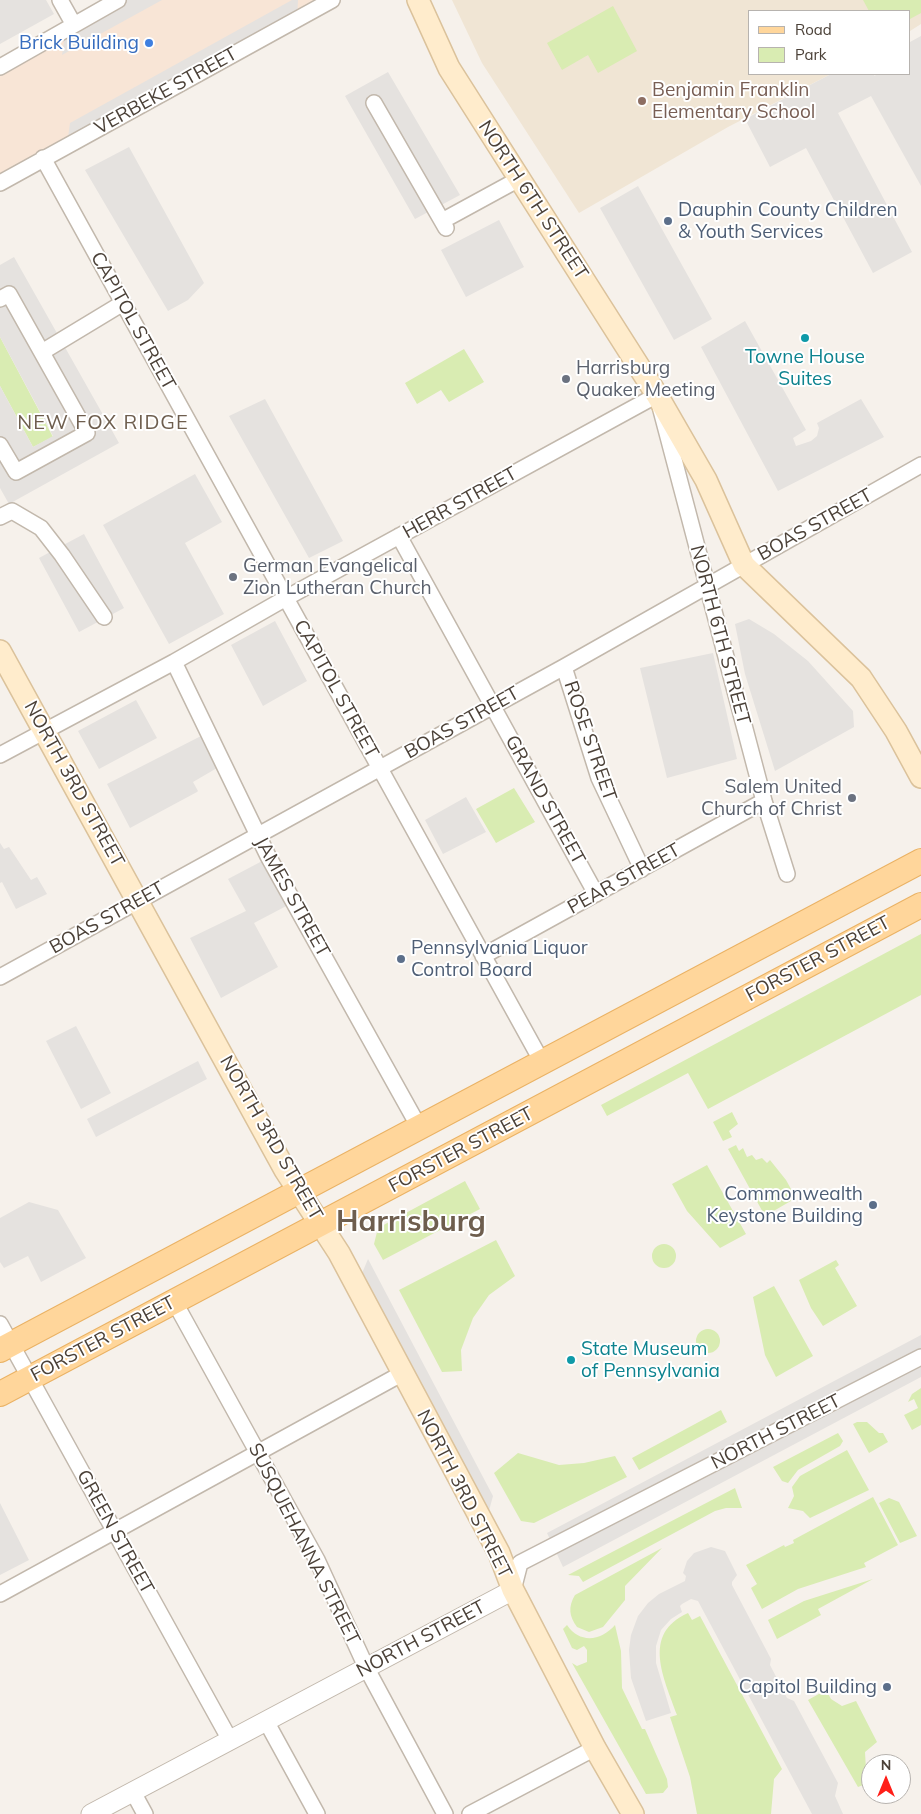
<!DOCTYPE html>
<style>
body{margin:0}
#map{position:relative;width:921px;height:1814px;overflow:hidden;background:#f6f1eb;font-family:Mulish,sans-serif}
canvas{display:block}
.legend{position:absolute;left:748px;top:10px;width:162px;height:65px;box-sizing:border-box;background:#fff;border:1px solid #b7b3af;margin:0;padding:6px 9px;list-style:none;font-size:15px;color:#4b4138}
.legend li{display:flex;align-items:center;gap:10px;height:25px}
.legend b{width:25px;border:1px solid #b7b3af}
.north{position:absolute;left:861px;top:1754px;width:50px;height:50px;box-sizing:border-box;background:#fff;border:1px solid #b7b3af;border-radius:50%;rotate:0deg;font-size:14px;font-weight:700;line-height:20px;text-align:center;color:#4b4138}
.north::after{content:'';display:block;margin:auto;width:18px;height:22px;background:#ff1f19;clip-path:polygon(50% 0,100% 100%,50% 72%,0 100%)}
</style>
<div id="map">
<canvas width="921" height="1814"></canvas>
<ul class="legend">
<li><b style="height:6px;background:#ffd69b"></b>Road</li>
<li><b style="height:14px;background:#d9ecb2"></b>Park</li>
</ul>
<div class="north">N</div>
</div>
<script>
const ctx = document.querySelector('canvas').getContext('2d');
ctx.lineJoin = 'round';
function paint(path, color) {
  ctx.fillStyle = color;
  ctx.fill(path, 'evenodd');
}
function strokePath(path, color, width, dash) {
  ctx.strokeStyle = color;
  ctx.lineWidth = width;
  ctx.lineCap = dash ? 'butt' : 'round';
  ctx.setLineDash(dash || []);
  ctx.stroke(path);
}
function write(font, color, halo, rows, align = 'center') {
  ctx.font = font + ' Mulish,sans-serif';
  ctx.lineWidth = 4;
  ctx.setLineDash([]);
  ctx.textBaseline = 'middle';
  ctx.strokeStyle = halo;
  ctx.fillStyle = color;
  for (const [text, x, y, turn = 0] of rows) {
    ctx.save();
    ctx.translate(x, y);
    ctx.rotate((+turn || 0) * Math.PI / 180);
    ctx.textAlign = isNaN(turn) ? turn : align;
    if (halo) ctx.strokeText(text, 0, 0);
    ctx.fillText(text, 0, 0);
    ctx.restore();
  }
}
paint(new Path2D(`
 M118 0H332L0 183V67Z`), '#f8e5d6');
paint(new Path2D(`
 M452 0H921V24L910 31V11H750V74H831L728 127 579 213 482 63Z`), '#f0e5d4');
paint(new Path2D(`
 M863 0H921V13L910 19V11H869Z
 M613 6 637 51 598 73 588 55 562 70 547 43Z
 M0 337 53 437 33 447 0 386Z
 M464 349 484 382 449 402 441 390 417 404 405 383Z
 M514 788 535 822 496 843 476 809Z
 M921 934V995L708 1109 688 1073 607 1116 601 1105Z
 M732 1112 738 1124 729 1131 732 1137 723 1141 713 1122Z
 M736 1145 739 1151 743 1148 747 1157 752 1155 756 1160 762 1158 767 1163 770 1160 786 1180 796 1198 765 1216 728 1149Z
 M707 1165 746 1234 720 1248 687 1211 672 1184Z
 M465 1181 480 1209 383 1260 374 1244 378 1228Z
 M496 1240 515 1276 489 1295 473 1318 461 1350 462 1371 442 1372 399 1290Z
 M652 1256a12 12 0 1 1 24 0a12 12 0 1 1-24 0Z
 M836 1260 839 1265 835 1268 857 1306 823 1326 811 1308 799 1280Z
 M774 1286 813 1356 776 1377 765 1355 753 1297Z
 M696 1341a12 12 0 1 1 24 0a12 12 0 1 1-24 0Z
 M921 1388V1425L912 1430 904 1415 918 1408 914 1399 908 1402 912 1394Z
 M721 1410 727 1422 639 1470 632 1458Z
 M857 1422H867L879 1433H883L888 1442 869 1453 853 1424Z
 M838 1433 843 1441 840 1446 798 1470 788 1483 782 1481 773 1467Z
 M847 1450 869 1490 810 1518 803 1511 788 1508 794 1496 792 1487 800 1476Z
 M518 1453 559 1465 584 1463 615 1456 627 1477 534 1523 521 1521 494 1473Z
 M735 1488 742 1508H726L715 1511 583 1582 579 1576 568 1575Z
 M873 1497 898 1545 864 1563 866 1567 798 1589 762 1609 751 1588 757 1584 746 1565 784 1545 785 1547 794 1543 793 1540Z
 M889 1498 899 1502 917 1536 900 1543 879 1503Z
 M662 1548 625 1586V1600L603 1627 589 1632 577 1627C569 1616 568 1607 575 1595Z
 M873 1579 818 1609 821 1615 777 1639 768 1620 804 1601Z
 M688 1613 692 1620 700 1616 782 1769 774 1779 771 1814H697L690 1777 670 1717 677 1715C664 1678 641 1634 688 1613Z
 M567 1625C580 1644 601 1641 615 1625L621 1651 622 1688 642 1729H645L667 1779 668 1787 663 1793 646 1794 572 1663 577 1666 587 1662V1650L584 1646 577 1650 572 1648 563 1629Z
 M826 1690 831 1699 842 1706 856 1701 877 1742 865 1752 866 1770 871 1782 858 1787 808 1700Z`), '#d9ecb2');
paint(new Path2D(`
 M0 0H46L54 14 0 44Z
 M119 0H162L62 55 66 29Z
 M292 0H298L297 19 67 145 70 123Z
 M921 36V186L871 96 838 113 912 252 873 273 806 148 770 167 745 119 831 74H873L875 76 876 74H910V42Z
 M388 72 460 195 415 219 345 96Z
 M129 147 204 283 188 300 168 311 85 170Z
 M638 186 712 319 674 340 600 208Z
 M499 220 524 267 466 297 441 250Z
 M14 257 119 443 9 504 0 488V386L33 447 53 436 0 337V265Z
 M745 321 806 430 793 438 796 446 811 441 817 436 819 428 817 423 861 399 884 437 778 491 701 347Z
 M265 399 343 541 309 558 229 416Z
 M195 474 222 522 185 543 224 614 169 644 103 525Z
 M84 534 124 608 79 632 39 558Z
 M749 619 774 634 808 661 853 711 854 727 775 771 745 674 735 624Z
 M275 621 307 681 263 706 231 645Z
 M713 653 737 759 667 778 640 668Z
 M136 700 157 738 99 769 78 731Z
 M201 736 217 768 193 782 198 791 197 792 130 828 107 784Z
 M466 797 486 832 443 854 425 820Z
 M0 843 4 849 9 847 31 880 37 877 47 894 16 909 2 882 0 883Z
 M266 859 292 903 254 923 278 967 221 998 190 938 246 911 228 879Z
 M76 1026 111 1093 81 1109 46 1041Z
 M198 1061 207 1079 96 1137 87 1119Z
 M29 1202 58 1210 86 1258 41 1282 28 1256 4 1268 0 1262V1218Z
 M368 1259 493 1496 487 1518 360 1278Z
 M921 1335V1377L563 1567 547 1533Z
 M0 1503 29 1560 0 1575Z
 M711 1547 725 1551 737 1575 732 1582V1585L771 1659 770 1665 787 1698 794 1701 838 1783 835 1796 843 1814H812L698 1601 691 1599 682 1604 680 1606 682 1612 671 1619 661 1630 656 1646V1663L671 1713 646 1721 631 1678 629 1650 631 1635 638 1616 648 1603 659 1594 685 1581 686 1576 683 1573 687 1561 694 1553Z`), '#e5e2df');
const minor = new Path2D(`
 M60 0 74 25
 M0 67 118 0
 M374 103 446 228
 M43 158 542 1062
 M0 183 332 0
 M442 221 519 179
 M0 299 9 294 87 433 16 472 0 445
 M42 352 123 303
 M0 517 12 511 41 528 62 555 104 617
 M399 536 596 894
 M174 662 268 856 419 1127
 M564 667 599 778 642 869
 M0 755 174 662 286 598 657 395 764 801 787 874
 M483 956 764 801
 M0 977 564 667 921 465
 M174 1301 317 1560 367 1669 445 1814
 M0 1324 230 1740
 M513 1590 520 1563 921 1357
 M0 1594 403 1373
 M266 1721 317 1814
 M133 1792 145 1814
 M470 1814 595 1748`);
const tertiary = new Path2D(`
 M91 1814 513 1590`);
const secondary = new Path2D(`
 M418 0 449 68 657 395 706 480 744 565 861 678 896 731 921 777
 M0 651 285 1170 339 1253 499 1553 513 1590 595 1748 633 1814`);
const primary = new Path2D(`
 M0 1350 921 861
 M0 1394 921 905`);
strokePath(minor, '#c2b8ac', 18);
strokePath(tertiary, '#c2b8ac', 21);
strokePath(secondary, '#dbc29b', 24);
strokePath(primary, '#eab264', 26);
strokePath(minor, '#fff', 15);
strokePath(tertiary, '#fff', 19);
strokePath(secondary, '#ffeccc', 21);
strokePath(primary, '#ffd69b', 24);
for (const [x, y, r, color] of [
 [149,43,5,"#3f7fe0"],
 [642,101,5,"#8d6e63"],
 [668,221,5,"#5c6f8a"],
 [805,338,5,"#0f9aa8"],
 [566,379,5,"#6b7280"],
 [233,577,5,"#6b7280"],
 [852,798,5,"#6b7280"],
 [401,959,5,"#5c6f8a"],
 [873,1205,5,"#5c6f8a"],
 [571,1360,5,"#0f9aa8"],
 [887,1687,5,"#5c6f8a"]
]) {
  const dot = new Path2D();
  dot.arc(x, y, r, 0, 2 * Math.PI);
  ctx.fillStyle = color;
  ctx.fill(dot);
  strokePath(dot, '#fff', 2);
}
write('19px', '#366cbe', '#fff', [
 ["Brick Building",139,43]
], 'right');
write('19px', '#785e54', '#fff', [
 ["Benjamin Franklin",652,90],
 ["Elementary School",652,112]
], 'left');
write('19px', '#4b4138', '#fff', [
 ["VERBEKE STREET",166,91,-29],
 ["NORTH 6TH STREET",533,200,57],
 ["CAPITOL STREET",133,321,61],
 ["HERR STREET",460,503,-29],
 ["BOAS STREET",815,525,-29],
 ["NORTH 6TH STREET",720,635,75],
 ["CAPITOL STREET",336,689,61],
 ["BOAS STREET",462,723,-29],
 ["ROSE STREET",590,741,71],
 ["NORTH 3RD STREET",74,784,61],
 ["GRAND STREET",545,800,61],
 ["PEAR STREET",624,879,-29],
 ["JAMES STREET",292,897,61],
 ["BOAS STREET",107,918,-29],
 ["FORSTER STREET",818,959,-28],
 ["NORTH 3RD STREET",271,1138,60],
 ["FORSTER STREET",461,1150,-28],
 ["FORSTER STREET",103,1339,-28],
 ["NORTH STREET",776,1432,-27],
 ["NORTH 3RD STREET",464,1494,63],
 ["GREEN STREET",115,1532,61],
 ["SUSQUEHANNA STREET",304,1544,63],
 ["NORTH STREET",421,1639,-28]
]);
write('19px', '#4e5e75', '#fff', [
 ["Dauphin County Children",678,210],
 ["& Youth Services",678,232],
 ["Pennsylvania Liquor",411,948],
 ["Control Board",411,970],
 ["Commonwealth",863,1194,"right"],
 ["Keystone Building",863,1216,"right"],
 ["Capitol Building",877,1687,"right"]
], 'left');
write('19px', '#0d838f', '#fff', [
 ["Towne House",805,357],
 ["Suites",805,379],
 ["State Museum",581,1349,"left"],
 ["of Pennsylvania",581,1371,"left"]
]);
write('19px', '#5b616d', '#fff', [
 ["Harrisburg",576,368],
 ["Quaker Meeting",576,390],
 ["German Evangelical",243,566],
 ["Zion Lutheran Church",243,588],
 ["Salem United",842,787,"right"],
 ["Church of Christ",842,809,"right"]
], 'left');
ctx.letterSpacing = '1px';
write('20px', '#6e5e4e', '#fff', [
 ["NEW FOX RIDGE",103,423]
]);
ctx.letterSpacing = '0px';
write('bold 29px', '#6e5e4e', '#fff', [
 ["Harrisburg",411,1222]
]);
</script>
